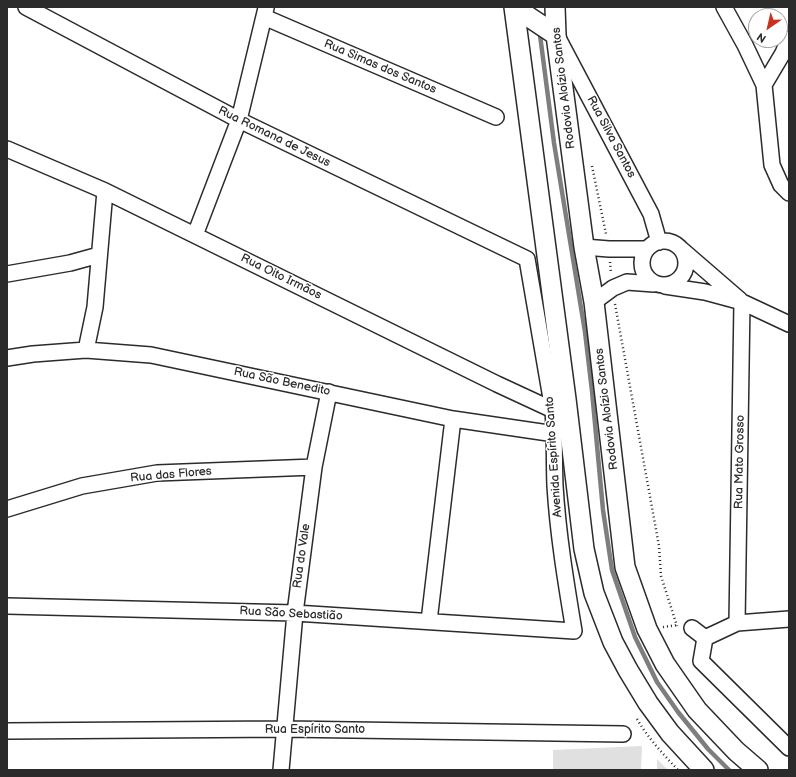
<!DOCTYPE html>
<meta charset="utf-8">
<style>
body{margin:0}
#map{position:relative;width:796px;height:777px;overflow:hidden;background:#fff;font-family:"Balsamiq Sans",sans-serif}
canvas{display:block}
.frame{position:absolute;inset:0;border:8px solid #2b2b2b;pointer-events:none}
.north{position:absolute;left:748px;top:8px;width:40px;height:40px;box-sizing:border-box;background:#fff;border:1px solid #aaa;border-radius:50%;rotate:214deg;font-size:11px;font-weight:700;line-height:16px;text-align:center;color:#2b2b2b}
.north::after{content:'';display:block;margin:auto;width:14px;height:18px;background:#c8321e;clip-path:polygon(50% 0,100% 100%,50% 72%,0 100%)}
</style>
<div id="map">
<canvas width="796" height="777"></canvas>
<div class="frame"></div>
<div class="north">N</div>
</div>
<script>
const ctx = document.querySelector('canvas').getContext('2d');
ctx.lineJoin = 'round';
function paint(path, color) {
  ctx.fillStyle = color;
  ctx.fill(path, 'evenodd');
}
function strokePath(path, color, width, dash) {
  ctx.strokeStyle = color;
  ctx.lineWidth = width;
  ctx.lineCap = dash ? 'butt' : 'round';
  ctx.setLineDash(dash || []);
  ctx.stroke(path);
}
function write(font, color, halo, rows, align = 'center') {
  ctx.font = font + ' "Balsamiq Sans",sans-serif';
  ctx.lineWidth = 3;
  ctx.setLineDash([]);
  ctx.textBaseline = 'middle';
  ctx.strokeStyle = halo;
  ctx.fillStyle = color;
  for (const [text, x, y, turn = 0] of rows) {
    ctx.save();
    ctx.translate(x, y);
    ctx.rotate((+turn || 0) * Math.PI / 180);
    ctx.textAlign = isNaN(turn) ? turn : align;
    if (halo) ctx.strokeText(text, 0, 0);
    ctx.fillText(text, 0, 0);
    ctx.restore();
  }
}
paint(new Path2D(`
 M642 746 641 770H553V750Z
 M657 759 668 770H657Z`), '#e0e0e0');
strokePath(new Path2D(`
 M540 35 554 143 585 332 592 391 603 510 612 570 635 637 657 682 678 712 708 749 729 770`), '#7e7e7e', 4.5);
const minor = new Path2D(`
 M724 7 745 45 764 85
 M264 17 496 117
 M789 39 783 53 764 85 772 165 781 185 789 193
 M559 40 651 214 659 242
 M7 149 105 191 497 384 553 410
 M195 235 239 120 266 8
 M642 263a22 22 0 1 1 44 0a22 22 0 1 1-44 0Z
 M584 247 609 249H646
 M681 249 740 300
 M7 274 70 263 99 255
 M665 286 705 292 742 302 789 324
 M594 302 613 288 627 282 654 284
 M86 350 95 307 105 191
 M7 358 33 354 86 350 151 355 453 419 555 434
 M7 509 82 486 157 473 314 467
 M7 606 295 613 574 631C566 583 558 535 555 486 554 461 555 436 553 410L527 259 239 120 26 7
 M429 621 453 419
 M737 623 742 302
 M692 628 705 638 737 623 789 619
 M705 638 701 661 789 748
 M7 731 285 729 623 734
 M281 770 295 613 314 467 329 392`);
const major = new Path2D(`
 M514 7 566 399 584 549 594 593 613 642 628 670 648 703 670 733 704 770
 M514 7 556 35
 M555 7 556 35 584 247 594 302 625 567 647 629 665 664 697 710 736 751 758 770`);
strokePath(minor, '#2b2b2b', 18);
strokePath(major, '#2b2b2b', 22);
strokePath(new Path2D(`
 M592 166 606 234
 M610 262 611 273
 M615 304 659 546 661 576 677 626
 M663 627 678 625
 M637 719C648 738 663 754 678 770`), '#2b2b2b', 2.5, [1, 3]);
strokePath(minor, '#fff', 15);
strokePath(major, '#fff', 19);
write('12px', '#2b2b2b', '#fff', [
 ["Rua Simas dos Santos",380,67,23],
 ["Rodovia Aloízio Santos",564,88,-97],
 ["Rua Romana de Jesus",274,137,26],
 ["Rua Silva Santos",611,137,62],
 ["Rua Oito Irmãos",281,277,26],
 ["Rua São Benedito",282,382,12],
 ["Rodovia Aloízio Santos",607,409,-97],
 ["Avenida Espírito Santo",554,457,-94],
 ["Rua Mato Grosso",740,462,-89],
 ["Rua das Flores",171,475,-5],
 ["Rua do Vale",302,556,-82],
 ["Rua São Sebastião",291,614,3],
 ["Rua Espírito Santo",315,730]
]);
</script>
